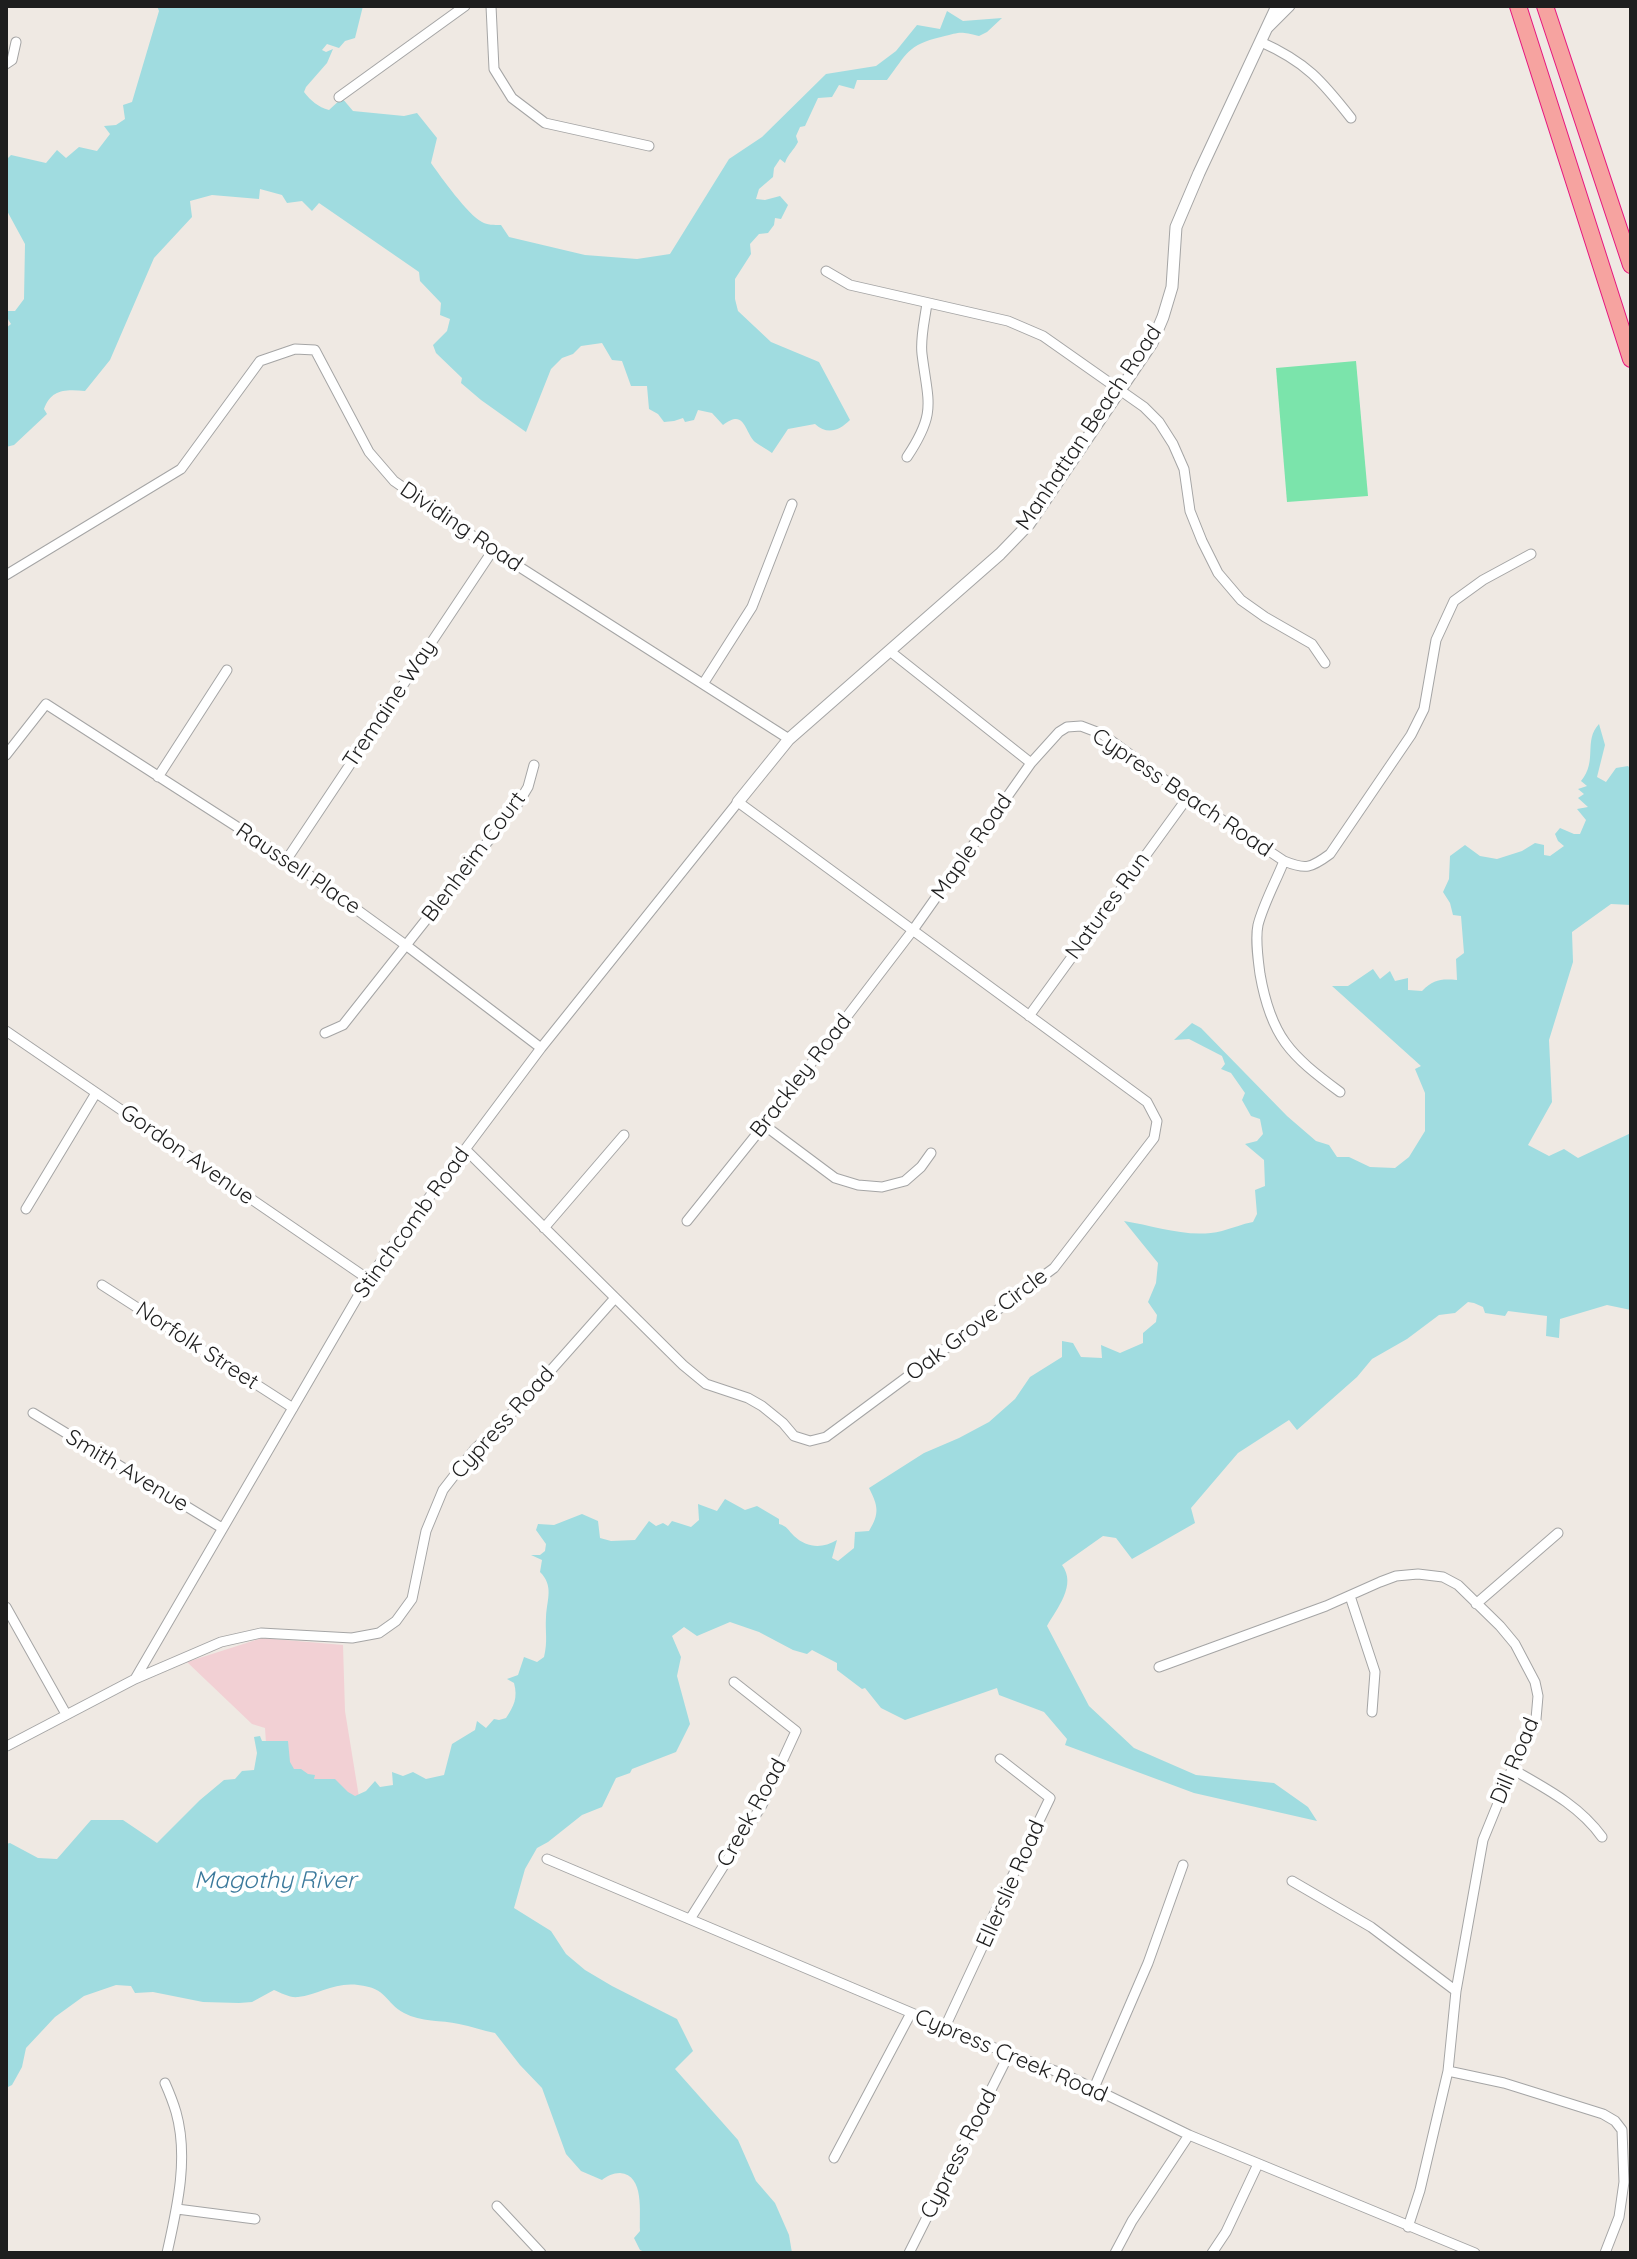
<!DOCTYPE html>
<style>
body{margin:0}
#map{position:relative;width:1637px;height:2259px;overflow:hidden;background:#efe9e3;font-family:Quicksand,sans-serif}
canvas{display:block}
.frame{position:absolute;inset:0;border:8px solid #1e1e1e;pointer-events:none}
</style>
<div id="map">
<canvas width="1637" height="2259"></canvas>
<div class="frame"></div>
</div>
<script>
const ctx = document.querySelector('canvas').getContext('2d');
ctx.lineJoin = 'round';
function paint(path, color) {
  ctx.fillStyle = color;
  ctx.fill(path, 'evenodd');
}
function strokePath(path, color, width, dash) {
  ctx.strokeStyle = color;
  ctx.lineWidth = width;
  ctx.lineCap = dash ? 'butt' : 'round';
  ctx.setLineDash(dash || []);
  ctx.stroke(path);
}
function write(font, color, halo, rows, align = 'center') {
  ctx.font = font + ' Quicksand,sans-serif';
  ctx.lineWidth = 8;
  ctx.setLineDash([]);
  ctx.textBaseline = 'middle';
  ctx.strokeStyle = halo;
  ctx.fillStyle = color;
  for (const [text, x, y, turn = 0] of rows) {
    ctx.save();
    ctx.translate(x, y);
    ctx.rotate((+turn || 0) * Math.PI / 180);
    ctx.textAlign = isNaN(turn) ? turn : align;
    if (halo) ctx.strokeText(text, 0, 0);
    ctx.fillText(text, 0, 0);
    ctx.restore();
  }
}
paint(new Path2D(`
 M262 1638 343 1645 345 1711 364 1828 275 1877 265 1728 252 1724 187 1662Z`), '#f2d0d4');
paint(new Path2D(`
 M1356 361 1368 496 1287 502 1276 368Z`), '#7be4ab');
paint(new Path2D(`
 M157 6H363L355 38 345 41 339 48 327 44 322 50 326 52 333 49 327 63 306 87 304 92C311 101 318 107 329 110L342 98 353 111 404 116 417 113 437 138 431 163C441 177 468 215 482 222 487 225 494 225 501 225L509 237 585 255 637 259 670 254 729 159 762 137 826 74 876 66 896 51 917 25 940 29 947 11 963 21 1002 18 987 32 979 36C959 31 961 32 941 37 907 45 907 54 887 80H857L854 89 839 85 832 97 818 98 805 126 800 127 796 136 798 142C794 150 788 154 785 163L780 159 774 168 773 177 759 189 756 199 765 200 780 196 788 205 781 219 775 218 774 225 768 233 759 234 750 244 751 254 735 279V299L738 311 771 342 819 362 850 420C839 431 827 435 815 424L788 429 772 453C767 449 760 446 755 442 744 431 745 408 723 425L712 413 698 410 694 420 685 422 683 418 674 421 664 422 658 414 649 409 647 386H631L622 361 612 360 602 343 581 346 573 354 562 358 551 369 526 432 481 400 461 383 462 378 436 353 433 345 447 331 450 319 440 315 441 303 420 281 419 272 319 203 312 211 302 201 287 203 282 195 260 189 259 199 212 195 190 201 192 217 154 258 110 360 85 391C66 389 51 389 44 409L47 414 14 445 6 447V328L11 324 6 316V311H15L24 299 25 244 6 209V160L11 155 46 163 57 150 66 158 79 147 97 151 110 134 104 126 116 125 125 119 123 105 132 102 159 11Z
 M1599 724 1605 745 1597 777 1606 782 1616 768 1628 766 1631 770V905L1611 904 1572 932 1573 962 1549 1040 1552 1102 1528 1145 1549 1156 1564 1149 1578 1158 1631 1133V1310L1607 1305 1560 1319 1559 1338 1546 1336 1547 1316 1508 1311 1505 1316 1485 1313 1483 1307 1474 1303 1468 1302 1455 1313 1439 1315 1407 1339 1372 1359 1357 1377 1297 1430 1289 1420 1238 1453 1191 1508 1195 1523 1132 1559 1116 1538 1103 1536 1062 1565C1077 1585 1057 1608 1047 1626L1089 1706 1134 1748 1196 1775 1274 1783 1308 1807 1317 1821 1194 1793 1065 1745 1067 1739 1044 1712 999 1695 997 1688 905 1720 881 1708 865 1688 862 1689 837 1670V1663L812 1650 807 1654 793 1650 759 1632 730 1622 697 1636 684 1627 672 1636 681 1657 677 1676 690 1724 676 1752 632 1769 630 1773 616 1778 602 1807 582 1815 548 1842 537 1848 525 1869 514 1908 551 1931 566 1954 585 1970 612 1986 677 2019 693 2051 675 2069 738 2140 756 2181 775 2203 789 2235 792 2253H647L640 2250 634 2238 640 2231C639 2213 645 2175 620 2173 613 2173 607 2176 602 2180L581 2171 566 2154 542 2088 520 2065 495 2033C483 2031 471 2026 459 2024 441 2020 421 2022 404 2013 385 2003 388 1988 358 1985 334 1982 318 1995 298 1997 290 1998 281 1993 274 1990L252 2002 239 2003 203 2002 153 1992 135 1993 131 1986 116 1985 84 1996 55 2017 26 2048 22 2067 12 2085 8 2087 6 2121V1844L10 1843 38 1858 57 1859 91 1820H123L157 1843 200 1800 224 1780 235 1779 242 1771 254 1770 257 1753 254 1737 260 1736 262 1741H288L290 1762 294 1769H301L308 1774 315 1775 314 1779H335L348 1792 355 1796 366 1791 375 1781 380 1787 393 1785 392 1772 403 1776 413 1772 426 1779 444 1775 452 1744 475 1730 477 1721 486 1728 494 1719 499 1720 506 1718C514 1706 518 1698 514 1683L507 1679 518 1675 524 1657 537 1662 544 1657C548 1641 545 1632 546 1617 547 1599 554 1586 540 1572L542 1560 531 1555H540L545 1551 546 1544 536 1530 538 1524 554 1525 582 1514 598 1521 600 1538 611 1541 635 1540 649 1521 656 1526 663 1523 668 1526 672 1521 691 1527 699 1520 698 1504 717 1511 725 1499 745 1510 757 1506 779 1519V1524C787 1526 788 1530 794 1536 807 1548 822 1549 837 1540L832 1558 838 1561 854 1548 855 1532 869 1531C880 1513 878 1506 869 1488L924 1453 959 1438 989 1422 1015 1399 1030 1377 1062 1357V1341L1073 1343 1081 1357 1102 1358 1101 1345 1120 1353 1143 1343V1333L1156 1322 1157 1315 1148 1302 1156 1283 1158 1263 1124 1221C1156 1226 1189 1239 1222 1231 1233 1228 1242 1224 1253 1222L1257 1214 1255 1190 1265 1186 1264 1160 1245 1144 1257 1141 1263 1134 1260 1119 1251 1116 1242 1100 1245 1093 1231 1073 1221 1069 1225 1064 1222 1056 1189 1039 1174 1040 1192 1023 1201 1028 1287 1116 1316 1141 1329 1145 1337 1157H1349L1370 1167 1395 1168 1409 1157 1425 1131V1093L1415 1069 1421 1066 1332 986H1348L1373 969 1380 979 1390 971 1395 981 1408 978V990L1422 991C1434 979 1441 979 1457 980L1456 959 1464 953 1461 916 1453 915 1450 903 1443 892 1449 879 1450 856 1465 845 1480 856 1497 859 1522 851 1535 843 1544 845V855L1550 856 1564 846 1558 841 1555 834 1560 828 1574 834H1580L1586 820 1577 809 1588 807 1578 798 1584 794 1578 789 1587 786 1581 781C1598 761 1583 741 1599 724Z`), '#a0dce0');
const minor = new Path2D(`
 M491 6 494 69 512 98 545 123 649 146
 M1269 27 1290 6
 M1261 42C1306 62 1322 81 1351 118
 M6 64 12 60 16 42
 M339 97 465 6
 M826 271 850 285 1008 321 1043 336 1144 407 1159 422 1173 444 1184 469 1190 511 1202 541 1218 573 1241 600 1265 617 1312 644 1325 663
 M907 457C937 412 928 403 922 354 920 338 925 319 927 303
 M6 575 181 469 260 361 295 349 315 350 369 452 394 481 493 550 789 739
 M891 652 1031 763 1059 732 1067 727 1081 726 1102 734 1188 797 1284 861C1306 870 1311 868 1330 854L1411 735 1424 709 1436 640 1454 601 1483 580 1531 554
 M703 684 752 607 792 504
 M6 755 46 704 287 859 407 946 541 1048
 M158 777 227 670
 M287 859 493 550
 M1284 861C1276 881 1263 905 1258 925 1255 939 1258 959 1260 974 1271 1037 1290 1055 1340 1092
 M1029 1016 1188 797
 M6 1031 368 1279
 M325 1033 343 1025 519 802 528 787 534 765
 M764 1125 835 1178 858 1185 882 1187 905 1181 921 1167 931 1153
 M26 1209 96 1093
 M687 1221 764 1125 913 930 1031 763
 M544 1228 624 1135
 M102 1285 293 1408
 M33 1413 222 1528
 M1350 1596 1375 1672 1372 1712
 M1476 1604 1558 1533
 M6 1607 66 1714
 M1159 1667 1326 1606 1380 1582 1396 1576 1418 1574 1443 1577 1458 1585 1500 1626 1515 1644 1535 1682 1538 1696 1536 1719 1528 1738 1512 1769 1483 1840 1456 1991 1448 2071 1420 2190 1408 2227
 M135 1679 368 1279 541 1048 738 802 1147 1102 1157 1121 1154 1138 1054 1268 826 1437 810 1441 794 1436 783 1423 762 1406 748 1398 706 1384 683 1365 465 1149
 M7 1746 135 1679 221 1642 261 1633 352 1638 379 1633 396 1621 412 1599 426 1531 443 1490 474 1450 521 1404 615 1298
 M1512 1769C1545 1788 1579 1805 1602 1837
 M547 1859 1009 2054 1066 2075 1189 2135 1475 2253
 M1292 1881 1371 1927 1456 1991
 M690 1919 762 1805 796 1731 734 1682
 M945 2027 986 1939 989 1925 1050 1798 1000 1759
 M1448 2071 1504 2083 1603 2114 1615 2121 1622 2130 1624 2182 1619 2217 1605 2253
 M165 2083C169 2092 173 2102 176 2112 189 2158 177 2208 167 2253
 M1094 2088 1148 1963 1183 1865
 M834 2158 911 2013
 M497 2206 541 2253
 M177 2209 255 2219
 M909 2253 1009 2054
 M1115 2253 1132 2221 1189 2135
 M1212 2253 1226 2232 1258 2164`);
const tertiary = new Path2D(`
 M738 802 789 739 1000 554 1029 524 1152 343 1163 317 1172 287 1176 227 1199 173 1277 6`);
const trunk = new Path2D(`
 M1518 6 1631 359
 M1545 6 1631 265`);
strokePath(minor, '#a5a5a5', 11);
strokePath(tertiary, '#a5a5a5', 13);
strokePath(trunk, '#e6177f', 18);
strokePath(minor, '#fff', 9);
strokePath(tertiary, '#fff', 11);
strokePath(trunk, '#f6a3a0', 16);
write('22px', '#1e1e1e', '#fff', [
 ["Manhattan Beach Road",1089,428,-56],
 ["Dividing Road",461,527,34],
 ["Tremaine Way",390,704,-56],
 ["Cypress Beach Road",1182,793,34],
 ["Maple Road",972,847,-55],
 ["Blenheim Court",474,857,-53],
 ["Raussell Place",298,869,34],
 ["Natures Run",1108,906,-54],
 ["Brackley Road",801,1076,-52],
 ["Gordon Avenue",187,1155,35],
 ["Stinchcomb Road",412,1223,-54],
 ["Oak Grove Circle",977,1325,-37],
 ["Norfolk Street",197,1346,33],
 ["Cypress Road",503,1423,-48],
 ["Smith Avenue",127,1471,31],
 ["Dill Road",1515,1761,-67],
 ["Creek Road",752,1813,-61],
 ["Ellerslie Road",1011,1884,-66],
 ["Cypress Creek Road",1011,2056,23],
 ["Cypress Road",959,2154,-63]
]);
write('italic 24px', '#3c7a9c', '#fff', [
 ["Magothy River",275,1881]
]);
</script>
